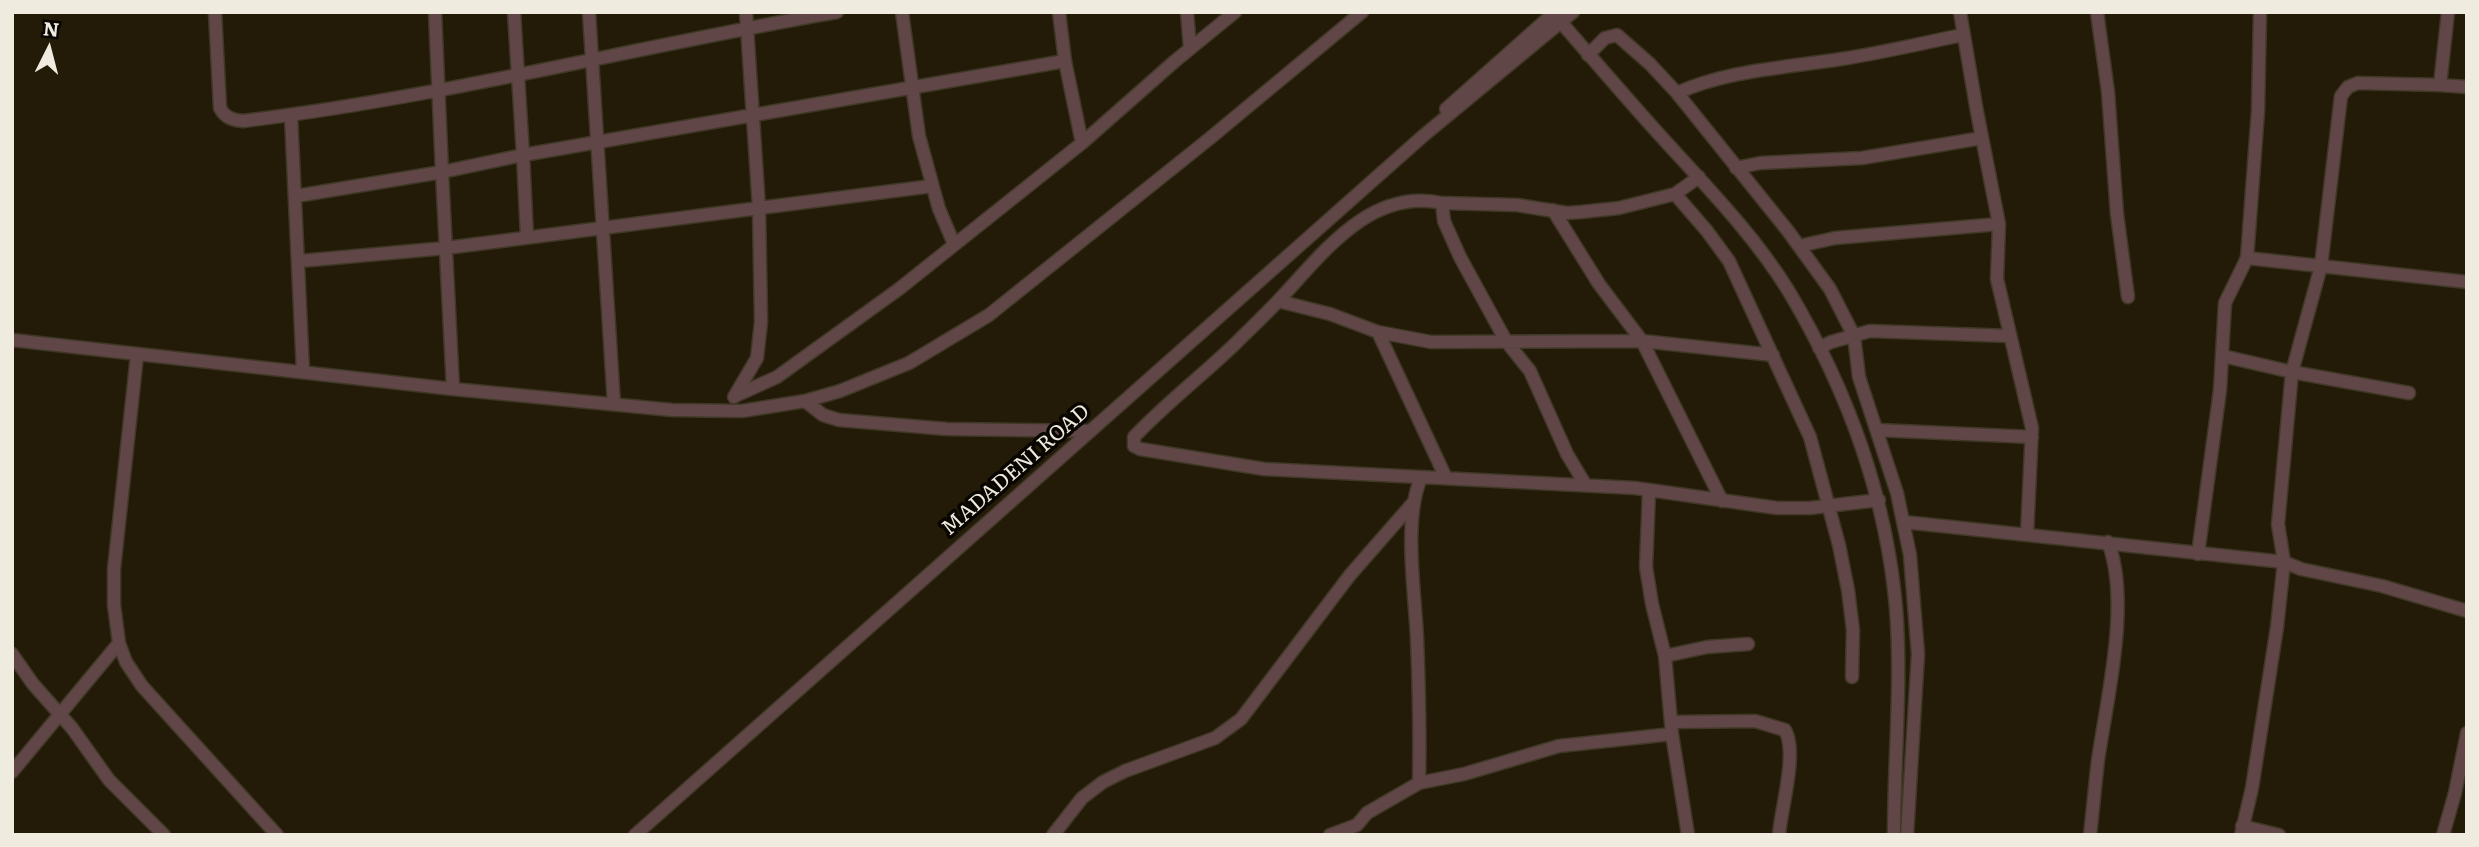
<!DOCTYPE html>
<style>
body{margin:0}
#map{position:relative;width:2479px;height:847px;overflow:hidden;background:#231b08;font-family:Literata,serif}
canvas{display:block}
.frame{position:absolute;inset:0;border:14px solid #f0ebdf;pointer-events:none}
.north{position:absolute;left:14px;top:14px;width:70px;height:70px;-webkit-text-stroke:5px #090602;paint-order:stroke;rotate:6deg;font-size:19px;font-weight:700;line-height:28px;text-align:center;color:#f0ebdf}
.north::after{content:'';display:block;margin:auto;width:24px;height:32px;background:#f0ebdf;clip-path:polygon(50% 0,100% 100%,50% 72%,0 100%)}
</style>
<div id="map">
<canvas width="2479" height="847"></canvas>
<div class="frame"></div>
<div class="north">N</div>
</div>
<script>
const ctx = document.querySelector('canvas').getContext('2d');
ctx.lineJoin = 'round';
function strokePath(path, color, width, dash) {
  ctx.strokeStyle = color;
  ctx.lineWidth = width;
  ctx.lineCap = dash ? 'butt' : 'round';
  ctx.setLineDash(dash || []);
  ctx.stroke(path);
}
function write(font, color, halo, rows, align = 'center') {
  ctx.font = font + ' Literata,serif';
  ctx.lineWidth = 7;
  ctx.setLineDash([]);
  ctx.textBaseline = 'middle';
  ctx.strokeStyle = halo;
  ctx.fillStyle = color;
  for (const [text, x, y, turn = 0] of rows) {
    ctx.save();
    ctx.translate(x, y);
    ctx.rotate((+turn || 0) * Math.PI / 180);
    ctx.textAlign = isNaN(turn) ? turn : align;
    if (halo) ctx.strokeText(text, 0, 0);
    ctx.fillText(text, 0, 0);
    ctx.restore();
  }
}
const minor = new Path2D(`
 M215 12 220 108C225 118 233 120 243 121 443 97 639 46 837 12
 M589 12 614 404
 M902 12 919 136 939 209 954 244
 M1059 12 1065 61 1082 143
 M1187 12 1190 48
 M1552 12C1587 52 1621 92 1657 132 1702 182 1752 232 1788 290 1846 387 1886 495 1896 608 1902 683 1894 759 1894 835
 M1960 12 1977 112 1999 224 1997 279 2032 428 2027 534
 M2097 12 2108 92 2117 214 2128 297
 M1588 55 1605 38 1617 35 1650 64 1677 93 1788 231 1830 289 1854 336 1859 377 1897 493 1910 555 1918 654 1907 835
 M2440 85 2467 87
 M1677 93C1728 70 1785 68 1841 59 1881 53 1922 43 1963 35
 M1446 109 1555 12
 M291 116 303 372
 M1736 168 1760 163 1862 158 1982 138
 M1675 194 1707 231 1729 261 1810 437 1839 545 1848 590 1853 630 1852 677
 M296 196 442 172 435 12
 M1442 203C1369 187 1322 255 1278 301 1264 316 1250 329 1236 343 1203 375 1166 403 1134 437V446L1140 449 1264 469 1635 488 1777 508H1810L1879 500
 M1553 210 1599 284 1642 341 1722 501
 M527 237 523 155 1065 61
 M1799 246 1835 238 1999 224
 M2247 258 2467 282
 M300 261 446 248 932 186
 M1278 301 1330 314 1378 332 1431 342 1642 341 1773 355
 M1378 332 1446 478
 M12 340 453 389 672 410 742 411 805 401 840 391 909 363 989 315 1209 139 1362 12
 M1819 348 1831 342 1870 331 2010 336
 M137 355 114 569V605L119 643 126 662 142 686 277 835
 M2223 356 2292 372 2321 266 2341 96 2348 87 2358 83 2440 85 2448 12
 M453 389 442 172 523 155 514 12
 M735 396 777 377 899 289 1082 143 1175 61 1235 12
 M734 397 757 358 761 322 759 208 746 12
 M805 401 823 415 839 420 947 429 1089 431
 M1877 430 2032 437
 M1585 484 1567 454 1530 371 1506 341 1460 257 1444 221 1442 203 1517 205 1567 213 1581 212 1619 208 1675 194 1699 177
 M1649 491 1646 567 1652 604 1665 656 1672 734 1688 835
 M1904 522 2284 562 2301 569 2382 586 2467 611
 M2198 554 2220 390 2225 303 2247 258 2258 111 2260 12
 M12 654 33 684 72 728 109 780 164 835
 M1665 656 1707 647 1748 644
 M1672 722 1755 721 1785 730C1798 753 1781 808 1779 835
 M12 772 119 643
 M1419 783 1464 774 1559 746 1672 734
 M2242 826 2279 835
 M635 835 1423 136 1573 12
 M1053 835 1082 798 1103 782 1125 771 1215 738 1241 719 1350 575 1413 503
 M1330 835 1357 825 1367 813 1419 783C1420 735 1419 687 1417 638 1415 593 1403 519 1421 478
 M2090 835C2093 810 2095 785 2098 760 2107 698 2131 601 2108 542
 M2241 835 2252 788 2277 627 2284 562 2278 524 2292 372 2409 393
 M2443 835 2455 793 2467 733`);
strokePath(minor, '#403826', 15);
strokePath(minor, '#604647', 12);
write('21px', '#f0ebdf', '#090602', [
 ["MADADENI ROAD",1016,470,-41]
]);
</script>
